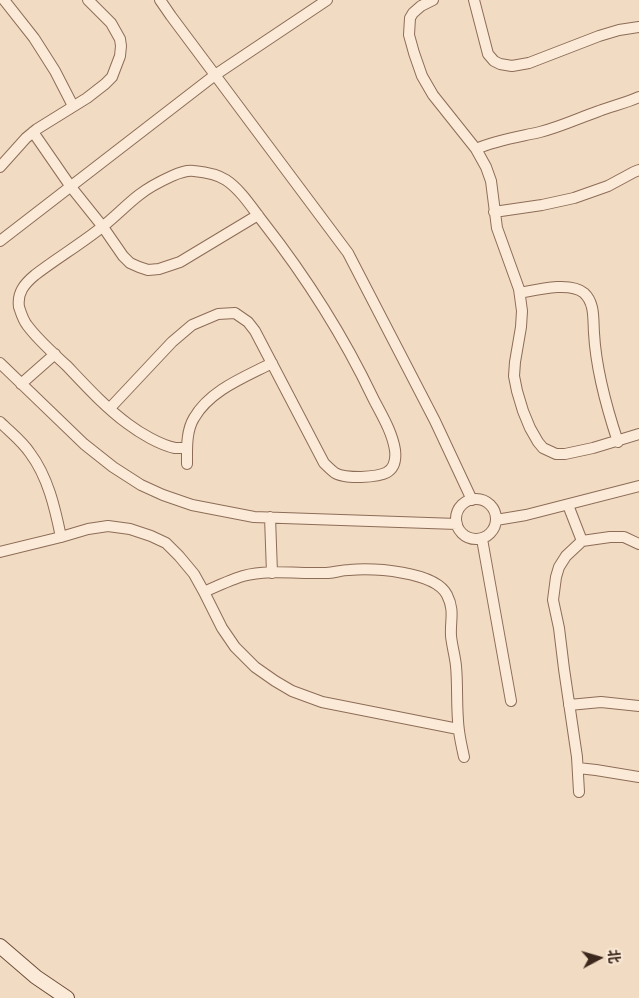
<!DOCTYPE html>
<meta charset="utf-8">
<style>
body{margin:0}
#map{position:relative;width:639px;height:998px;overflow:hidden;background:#f1dcc3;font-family:"Roboto Serif","Noto Sans SC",serif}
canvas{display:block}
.north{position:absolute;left:574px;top:933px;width:50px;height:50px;-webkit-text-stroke:4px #f8e7d4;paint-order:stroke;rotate:84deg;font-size:14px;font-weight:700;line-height:20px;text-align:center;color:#3c271d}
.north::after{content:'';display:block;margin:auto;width:18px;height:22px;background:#3c271d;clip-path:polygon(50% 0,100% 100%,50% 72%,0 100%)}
</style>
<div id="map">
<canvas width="639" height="998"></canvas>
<div class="north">北</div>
</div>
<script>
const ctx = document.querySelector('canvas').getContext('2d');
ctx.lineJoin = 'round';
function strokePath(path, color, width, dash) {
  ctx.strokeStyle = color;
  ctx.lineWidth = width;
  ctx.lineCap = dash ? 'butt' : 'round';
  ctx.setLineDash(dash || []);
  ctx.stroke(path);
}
const street = new Path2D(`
 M4 0 34 38 55 71 73 106
 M160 0 171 16 348 253 435 421 472 500
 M433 0 421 6 413 13 410 18 409 35 414 53 422 76 433 95 476 149 486 167 491 181 497 228 519 289 522 311 521 327 515 362 514 376 517 391 523 411 530 428 538 442 543 448 556 454H565L593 448 639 434
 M474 0 488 54 494 61 500 64 512 66 529 63 599 36 619 30 639 27
 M33 132 71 187 103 227 123 256 130 263 139 267 148 270 159 269 180 262 258 215
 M476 149C496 140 518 137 540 132 560 127 579 118 599 111 612 106 626 103 639 97
 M0 167 26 138 37 129 87 98 105 84 112 77 120 56 121 46 120 39 111 23 88 0
 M494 212 542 205 574 198 608 186 634 172 639 170
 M0 241 215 75 327 0
 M520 293C536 290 570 281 584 293 595 303 593 319 594 333 596 370 606 406 618 442
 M0 363 84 444 113 467 141 485 163 495 192 505 254 517 457 524
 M21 384 55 354
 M110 408 172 342 192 325 218 314 235 313 248 322 255 331 324 463C327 466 331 470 335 473 342 477 352 477 361 477 381 476 398 475 395 450 392 431 381 414 373 398 343 335 306 277 263 222 252 208 241 190 226 180 217 174 204 172 194 171 186 170 179 173 172 176 161 181 149 187 139 195 126 205 115 217 102 227 81 244 57 258 35 275 24 284 17 293 19 307 21 313 23 320 27 325 38 340 53 353 67 366 86 386 105 407 128 424 140 433 160 445 175 448 179 448 183 448 187 448
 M0 422C10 432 22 441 30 453 48 477 55 508 61 537
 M187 464C187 449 186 431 194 418 210 390 245 377 272 363
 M456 519a20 20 0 1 1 40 0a20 20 0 1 1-40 0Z
 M568 505 582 541
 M270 517 272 573
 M496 520 526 515 639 486
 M482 539 511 701
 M0 552 61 537 88 529 108 526 130 529 151 536 166 543 179 556 194 574 204 592 222 628 235 647 255 667 275 681 292 691 322 702 458 729
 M204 592C217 586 230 580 243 576 270 569 299 574 326 573 334 573 341 570 349 570 373 568 435 571 447 595 455 611 450 620 451 636 452 646 455 656 456 666 458 687 456 709 459 731 460 739 462 748 464 757
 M569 705 601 702 639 706
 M578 768 596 770 639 777
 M579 792 577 757 564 669 559 628 553 600 556 577 559 567 566 556 582 541 610 537H624L639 544`);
const secondary = new Path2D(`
 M0 946 36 977 67 998`);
strokePath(street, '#8d6c58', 12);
strokePath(secondary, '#6f4d3b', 16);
strokePath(street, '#fbead7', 10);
strokePath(secondary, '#fbead7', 14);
</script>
